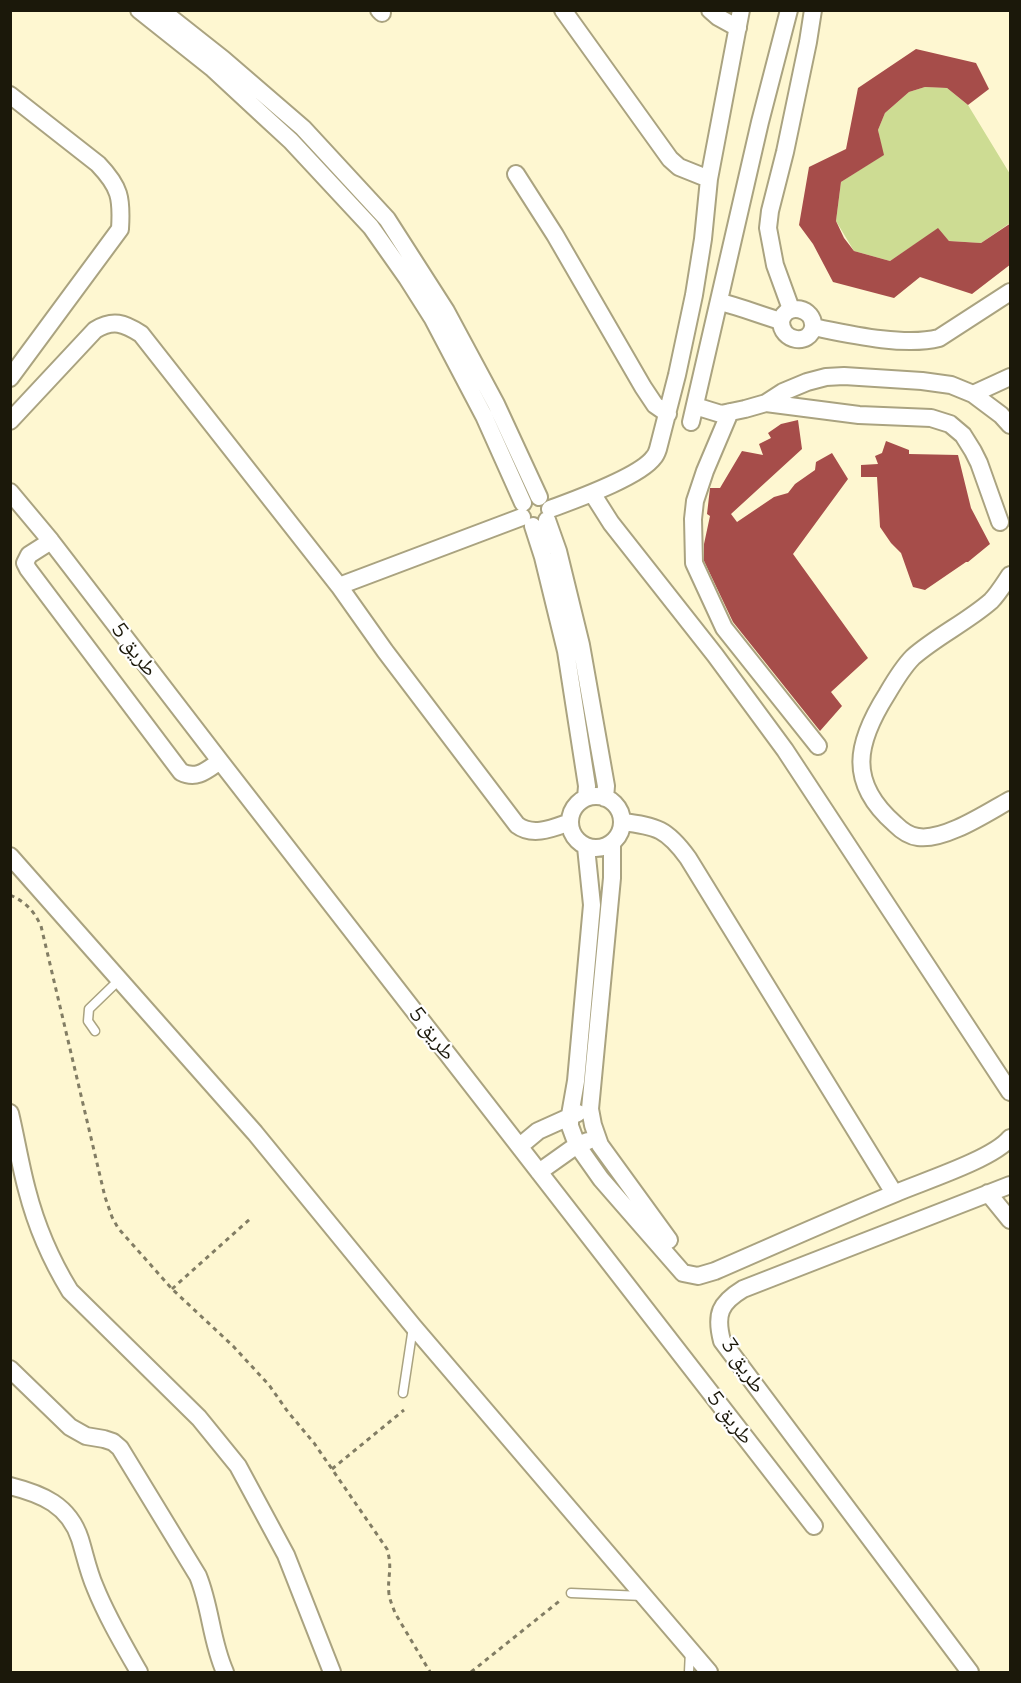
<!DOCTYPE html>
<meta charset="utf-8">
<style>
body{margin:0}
#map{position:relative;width:1021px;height:1683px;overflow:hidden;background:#fef7d1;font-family:Montserrat,sans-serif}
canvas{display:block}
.frame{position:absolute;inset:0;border:12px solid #1b180a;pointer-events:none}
</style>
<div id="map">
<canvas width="1021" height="1683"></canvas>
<div class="frame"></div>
</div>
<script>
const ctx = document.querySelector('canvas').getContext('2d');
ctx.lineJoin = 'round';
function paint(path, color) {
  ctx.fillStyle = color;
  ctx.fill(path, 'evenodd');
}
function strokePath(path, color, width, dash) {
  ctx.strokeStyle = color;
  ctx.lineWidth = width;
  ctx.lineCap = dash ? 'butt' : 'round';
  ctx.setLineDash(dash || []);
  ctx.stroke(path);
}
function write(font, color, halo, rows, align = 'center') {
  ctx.font = font + ' Montserrat,"Noto Naskh Arabic",sans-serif';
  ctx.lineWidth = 4.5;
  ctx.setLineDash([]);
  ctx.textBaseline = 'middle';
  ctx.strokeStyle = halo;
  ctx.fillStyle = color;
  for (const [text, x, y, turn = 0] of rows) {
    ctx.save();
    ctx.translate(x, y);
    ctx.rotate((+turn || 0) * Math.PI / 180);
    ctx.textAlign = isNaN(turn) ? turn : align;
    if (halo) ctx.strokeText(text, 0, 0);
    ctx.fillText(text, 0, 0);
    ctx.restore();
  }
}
paint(new Path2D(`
 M925 87 947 88 968 105 1010 174V223L981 243 949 241 938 229 890 261 854 251 836 221 841 182 883 155 878 130 885 113 909 92Z`), '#cddc93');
paint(new Path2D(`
 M916 49 976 63 989 89 968 105 947 88 925 87 909 92 885 113 878 130 884 155 841 182 836 221 844 238 854 251 890 261 938 228 949 241 981 243 1011 223V264L972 294 920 277 894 298 833 282 813 244 799 225 809 167 846 149 858 88Z
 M798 420 802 449 731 514 737 522 774 497 788 493 795 484 815 470 816 462 832 453 848 479 793 554 868 658 831 692 842 706 820 731 733 622 704 561V544L710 516 707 514 710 488H720L742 451 763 455 759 444 771 438 768 433 781 424Z
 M886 441 909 450V454L958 455 971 508 990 544 968 562H966L925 590 913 587 901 553 891 543 880 527 877 477H861V465L878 464 875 456 882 453Z`), '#a64d4a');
const lane = new Path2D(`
 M95 1031 88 1021 89 1009 119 980
 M403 1393 413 1327
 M571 1593 643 1596
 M689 1672 690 1651`);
const street = new Path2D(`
 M139 10 212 68 267 119 291 141 371 227 407 278 433 319 484 416 523 503
 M161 10 223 59 303 128 387 219 446 311 496 404 539 497
 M379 10 382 13
 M563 10 670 159 679 167 709 179
 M710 10 718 17 738 28
 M10 95 98 164C120 187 122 198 120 229L10 378
 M516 174 555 235 643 387 655 405 668 414
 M720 302C741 307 760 315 781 321 781 342 810 346 813 327 815 308 786 301 781 321
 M791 309 775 265 768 228 770 211 785 152 808 42 813 10
 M813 327C848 334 904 347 939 338L1010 292
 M973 394 1010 377
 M766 403 859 415 931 418 950 424 963 435 973 451 979 463 1000 522
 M695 406 721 414 745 409 766 403 783 392 807 382 826 377 844 376 922 381 951 385 973 394 1001 415 1010 425
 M730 412 705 471 695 501 693 519 694 563 724 628 818 746
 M10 421 95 330C113 319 124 323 141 334L339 586 385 651 517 825C533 837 553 828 570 822
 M691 422 760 122 789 10
 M10 492 51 541 220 761 814 1526
 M592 493 611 523 715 655 785 750 1010 1092
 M550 509C574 500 640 477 654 457 656 455 657 452 658 449L677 375 694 295 703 239 709 179 741 10
 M547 520 558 551 581 645 606 786 605 798
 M533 526 543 557 566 651 587 786 586 798
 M51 541 29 555 25 563 28 569 181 772C197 780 207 770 220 761
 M1010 575C1004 584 998 594 991 601 967 622 937 636 913 657 903 667 894 682 887 694 856 743 847 782 895 824 901 830 909 836 918 837 945 841 988 812 1010 800
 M339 586 522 517
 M570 822a26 26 0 1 1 52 0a26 26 0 1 1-52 0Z
 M622 822C657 826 667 829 688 858L894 1193
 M612 843V878L590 1109 593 1125 600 1145 669 1240
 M586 847 592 905 576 1081 570 1115V1126L577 1145 601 1179 683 1273 698 1276 715 1271C775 1245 835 1218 896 1193 924 1181 993 1159 1010 1138
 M10 856 255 1133 413 1326 709 1672
 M10 1113C16 1138 20 1164 27 1190 36 1225 51 1260 70 1291L199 1418 238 1466 286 1555 332 1672
 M520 1146 538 1131 578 1113
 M539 1172 577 1145 588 1141
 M988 1193 1010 1220
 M10 1369 70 1427 86 1436 104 1439 113 1442 120 1448 198 1576C211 1608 211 1641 225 1672
 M10 1486C42 1494 69 1505 80 1539 85 1555 88 1571 95 1587 107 1617 123 1644 139 1672
 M970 1672 722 1341C715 1314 720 1303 743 1289L1010 1185`);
strokePath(lane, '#aaa380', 11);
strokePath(street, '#aaa380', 20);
strokePath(new Path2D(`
 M10 895C26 902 34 911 41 926L105 1197 112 1217 118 1228 172 1289 233 1346 269 1385 288 1412 314 1443 387 1549C393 1569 387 1577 389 1594 390 1601 393 1607 395 1613L430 1672
 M172 1289 250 1219
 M332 1469 404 1410
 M471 1672 562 1599`), '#827d64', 3, [4.5, 4.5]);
strokePath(lane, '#fff', 8);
strokePath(street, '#fff', 16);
write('21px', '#1b180a', '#fff', [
 ["طريق 5",134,650,53],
 ["طريق 5",432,1034,52],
 ["طريق 3",743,1366,56],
 ["طريق 5",730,1418,52]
]);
</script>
